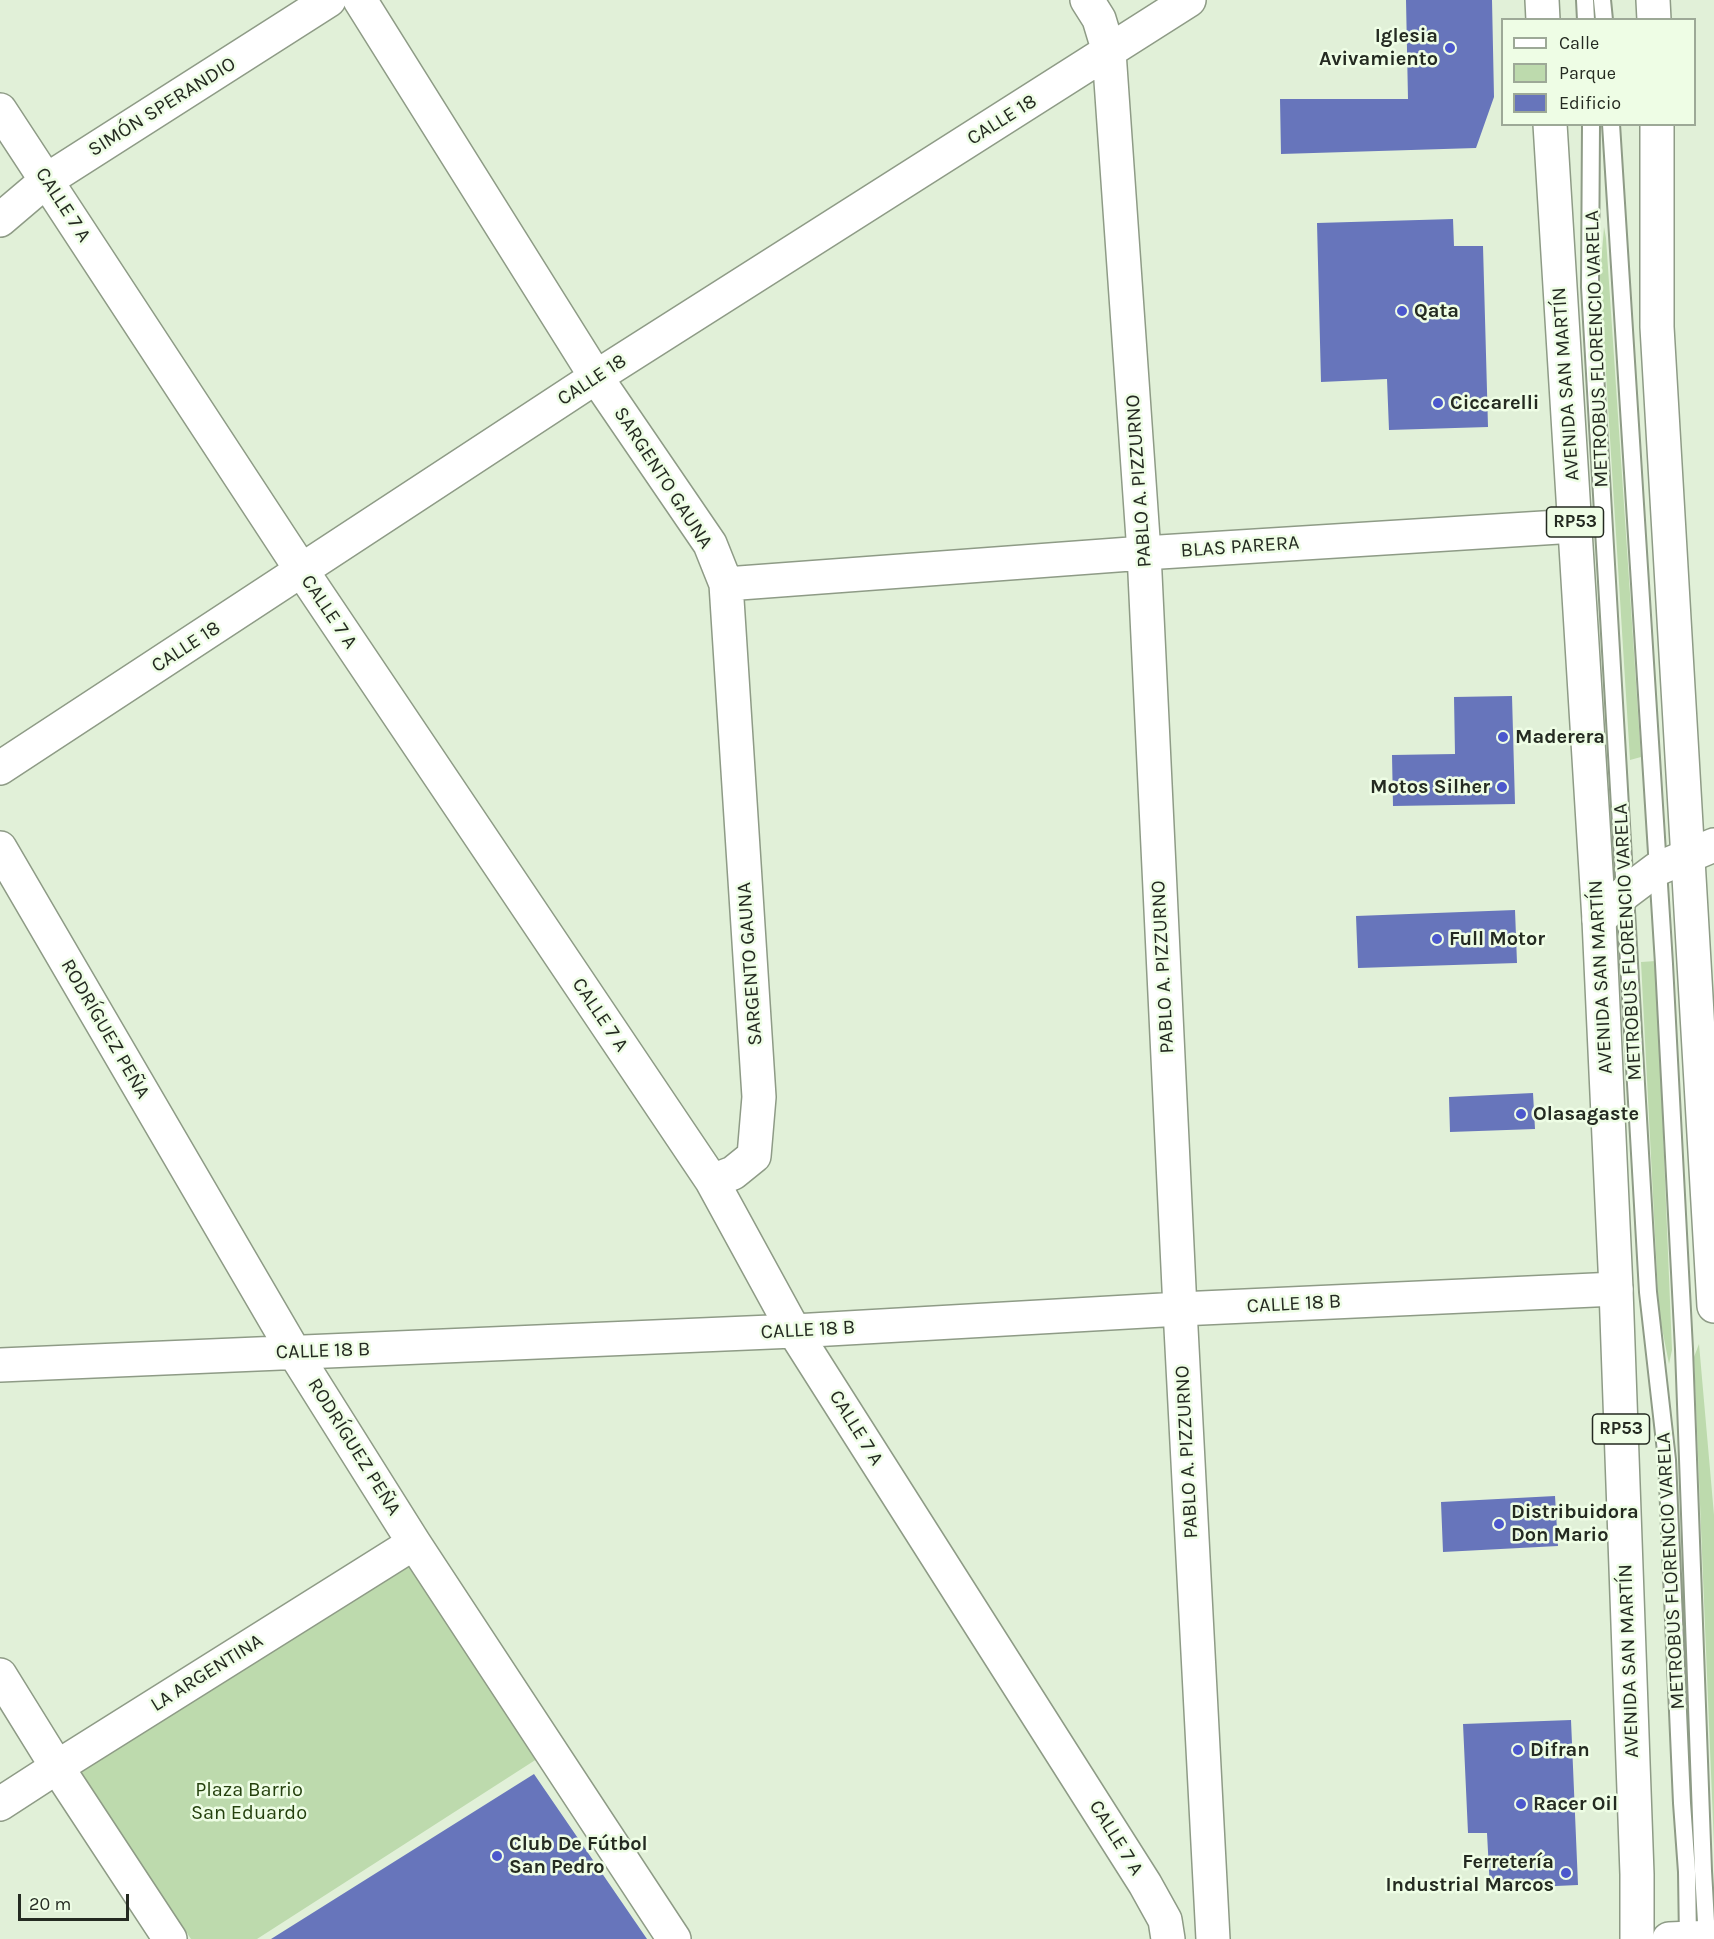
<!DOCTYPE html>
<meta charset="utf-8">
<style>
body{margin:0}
#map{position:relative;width:1714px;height:1939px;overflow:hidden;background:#e1f0d8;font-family:Karla,sans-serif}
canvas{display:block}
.legend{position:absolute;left:1501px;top:18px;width:195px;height:108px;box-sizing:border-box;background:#eefde5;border:2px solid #9da997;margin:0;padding:8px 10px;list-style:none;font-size:18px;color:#242a21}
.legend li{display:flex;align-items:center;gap:12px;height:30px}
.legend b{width:30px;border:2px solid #9da997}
.scale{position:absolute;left:18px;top:1894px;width:111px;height:27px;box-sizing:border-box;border:3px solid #242a21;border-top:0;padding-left:8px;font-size:18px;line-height:21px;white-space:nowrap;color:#242a21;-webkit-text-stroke:4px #eefde5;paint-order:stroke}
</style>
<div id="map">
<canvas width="1714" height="1939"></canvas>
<ul class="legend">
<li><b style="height:8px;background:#fff"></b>Calle</li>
<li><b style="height:16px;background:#bddaad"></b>Parque</li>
<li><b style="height:16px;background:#6775bb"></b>Edificio</li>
</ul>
<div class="scale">20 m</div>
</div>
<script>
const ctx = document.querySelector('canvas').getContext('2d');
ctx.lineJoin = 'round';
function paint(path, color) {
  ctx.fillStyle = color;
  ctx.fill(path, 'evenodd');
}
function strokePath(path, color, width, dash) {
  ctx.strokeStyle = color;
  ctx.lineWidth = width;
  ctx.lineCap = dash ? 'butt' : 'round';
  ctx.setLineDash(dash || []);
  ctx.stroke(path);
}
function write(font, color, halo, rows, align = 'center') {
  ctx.font = font + ' Karla,sans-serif';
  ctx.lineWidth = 5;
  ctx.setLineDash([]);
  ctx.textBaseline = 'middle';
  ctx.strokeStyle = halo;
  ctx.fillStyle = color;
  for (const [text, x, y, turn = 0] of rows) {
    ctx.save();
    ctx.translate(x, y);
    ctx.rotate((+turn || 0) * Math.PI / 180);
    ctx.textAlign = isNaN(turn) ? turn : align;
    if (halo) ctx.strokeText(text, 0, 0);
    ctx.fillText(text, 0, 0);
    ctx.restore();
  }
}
paint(new Path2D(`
 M1604 227 1606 238 1641 757 1630 760 1600 277Z
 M1656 961 1672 1350 1669 1364 1659 1313 1641 962Z
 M1699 1344 1714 1515V1846L1694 1357Z
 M412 1561 540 1757 257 1939H191L76 1767Z`), '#bddaad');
paint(new Path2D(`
 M1406 0H1492L1494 97 1476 148 1281 154 1280 99H1408Z
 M1453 219 1454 246H1483L1488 427 1389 430 1387 379 1321 382 1317 223Z
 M1512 696 1515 804 1393 806 1392 755 1455 754 1454 697Z
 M1515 910 1517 963 1358 968 1356 916Z
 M1533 1093 1535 1129 1450 1132 1449 1097Z
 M1555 1496 1558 1546 1443 1552 1441 1502Z
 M1571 1720 1578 1885 1490 1889 1487 1833H1468L1463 1724Z
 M534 1774 647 1939H271Z`), '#6775bb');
const lane = new Path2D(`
 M1585 0 1586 20
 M1602 0 1604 20
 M1591 124 1590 287 1648 1292 1667 1460 1682 1803 1687 1872 1688 1939
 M1611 124 1664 964 1684 1349 1703 1871 1707 1939`);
const street = new Path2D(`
 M360 0 596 377 710 544 726 584 759 1097 754 1156 733 1173 712 1181
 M1087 0 1099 19 1109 52 1144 553 1180 1309 1213 1939
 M0 110 302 571 712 1181 794 1331 1145 1884 1165 1920 1168 1939
 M0 220 47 180 329 0
 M726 584 1144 553 1575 526
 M0 768 596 377 1189 0
 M0 848 294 1352 414 1543 674 1939
 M0 1365 794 1331 1180 1309 1616 1289
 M0 1675 57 1767 170 1939
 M0 1804 57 1767 414 1543
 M1669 1939 1714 1937`);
const secondary = new Path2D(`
 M1599 920 1625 893 1657 869 1714 845`);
const primary = new Path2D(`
 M1542 0 1543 20
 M1653 0 1654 20
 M1550 124 1599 920 1616 1289 1637 1874V1939
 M1657 124V327L1714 1306`);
strokePath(lane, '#8e9b86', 20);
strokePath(street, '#8e9b86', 36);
strokePath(secondary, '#8e9b86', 36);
strokePath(primary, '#8e9b86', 36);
strokePath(lane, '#fff', 16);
strokePath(street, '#fff', 33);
strokePath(secondary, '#fff', 33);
strokePath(primary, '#fff', 33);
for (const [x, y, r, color] of [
 [1450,48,6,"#4b57cd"],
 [1402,311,6,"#4b57cd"],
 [1438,403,6,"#4b57cd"],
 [1503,737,6,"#4b57cd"],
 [1502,787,6,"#4b57cd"],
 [1437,939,6,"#4b57cd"],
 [1521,1114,6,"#4b57cd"],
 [1499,1524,6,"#4b57cd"],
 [1518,1750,6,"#4b57cd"],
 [1521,1804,6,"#4b57cd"],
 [497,1856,6,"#4b57cd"],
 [1566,1873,6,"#4b57cd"]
]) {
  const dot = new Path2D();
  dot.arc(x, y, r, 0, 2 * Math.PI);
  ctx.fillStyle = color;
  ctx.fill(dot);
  strokePath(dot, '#eefde5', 2);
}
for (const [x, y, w] of [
 [1575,522,57],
 [1621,1429,57]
]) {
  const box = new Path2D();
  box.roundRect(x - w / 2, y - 15, w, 30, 4.5);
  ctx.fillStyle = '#eefde5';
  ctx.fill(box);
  strokePath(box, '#242a21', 1.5);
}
write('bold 18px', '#242a21', null, [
 ["RP53",1575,522],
 ["RP53",1621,1429]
]);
write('bold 20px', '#242a21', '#eefde5', [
 ["Iglesia",1438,36,"right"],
 ["Avivamiento",1438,59,"right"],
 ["Qata",1414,311],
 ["Ciccarelli",1450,403],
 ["Maderera",1515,737],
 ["Motos Silher",1490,787,"right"],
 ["Full Motor",1449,939],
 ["Olasagaste",1533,1114],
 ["Distribuidora",1511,1512],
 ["Don Mario",1511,1535],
 ["Difran",1530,1750],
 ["Racer Oil",1533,1804],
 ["Club De Fútbol",509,1844],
 ["San Pedro",509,1867],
 ["Ferretería",1554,1862,"right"],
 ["Industrial Marcos",1554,1885,"right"]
], 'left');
write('20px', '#242a21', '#eefde5', [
 ["SIMÓN SPERANDIO",162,107,-32],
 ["CALLE 18",1002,120,-32],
 ["CALLE 7 A",63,205,57],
 ["METROBUS FLORENCIO VARELA",1597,349,-92],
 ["CALLE 18",592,380,-33],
 ["AVENIDA SAN MARTÍN",1566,384,-94],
 ["SARGENTO GAUNA",663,478,57],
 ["PABLO A. PIZZURNO",1139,481,-94],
 ["BLAS PARERA",1240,547,-4],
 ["CALLE 7 A",329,612,56],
 ["CALLE 18",186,647,-33],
 ["METROBUS FLORENCIO VARELA",1628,942,-93],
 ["SARGENTO GAUNA",750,964,-94],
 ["PABLO A. PIZZURNO",1163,967,-93],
 ["AVENIDA SAN MARTÍN",1601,977,-93],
 ["CALLE 7 A",600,1015,56],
 ["RODRÍGUEZ PEÑA",105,1029,60],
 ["CALLE 18 B",1294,1304,-3],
 ["CALLE 18 B",808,1330,-3],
 ["CALLE 18 B",323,1351,-2],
 ["CALLE 7 A",856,1428,58],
 ["RODRÍGUEZ PEÑA",354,1447,58],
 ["PABLO A. PIZZURNO",1187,1452,-93],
 ["METROBUS FLORENCIO VARELA",1671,1571,-93],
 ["AVENIDA SAN MARTÍN",1629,1661,-92],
 ["LA ARGENTINA",207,1673,-32],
 ["CALLE 7 A",1116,1838,58]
]);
write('20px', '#24400d', '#eefde5', [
 ["Plaza Barrio",249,1790],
 ["San Eduardo",249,1813]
]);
</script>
